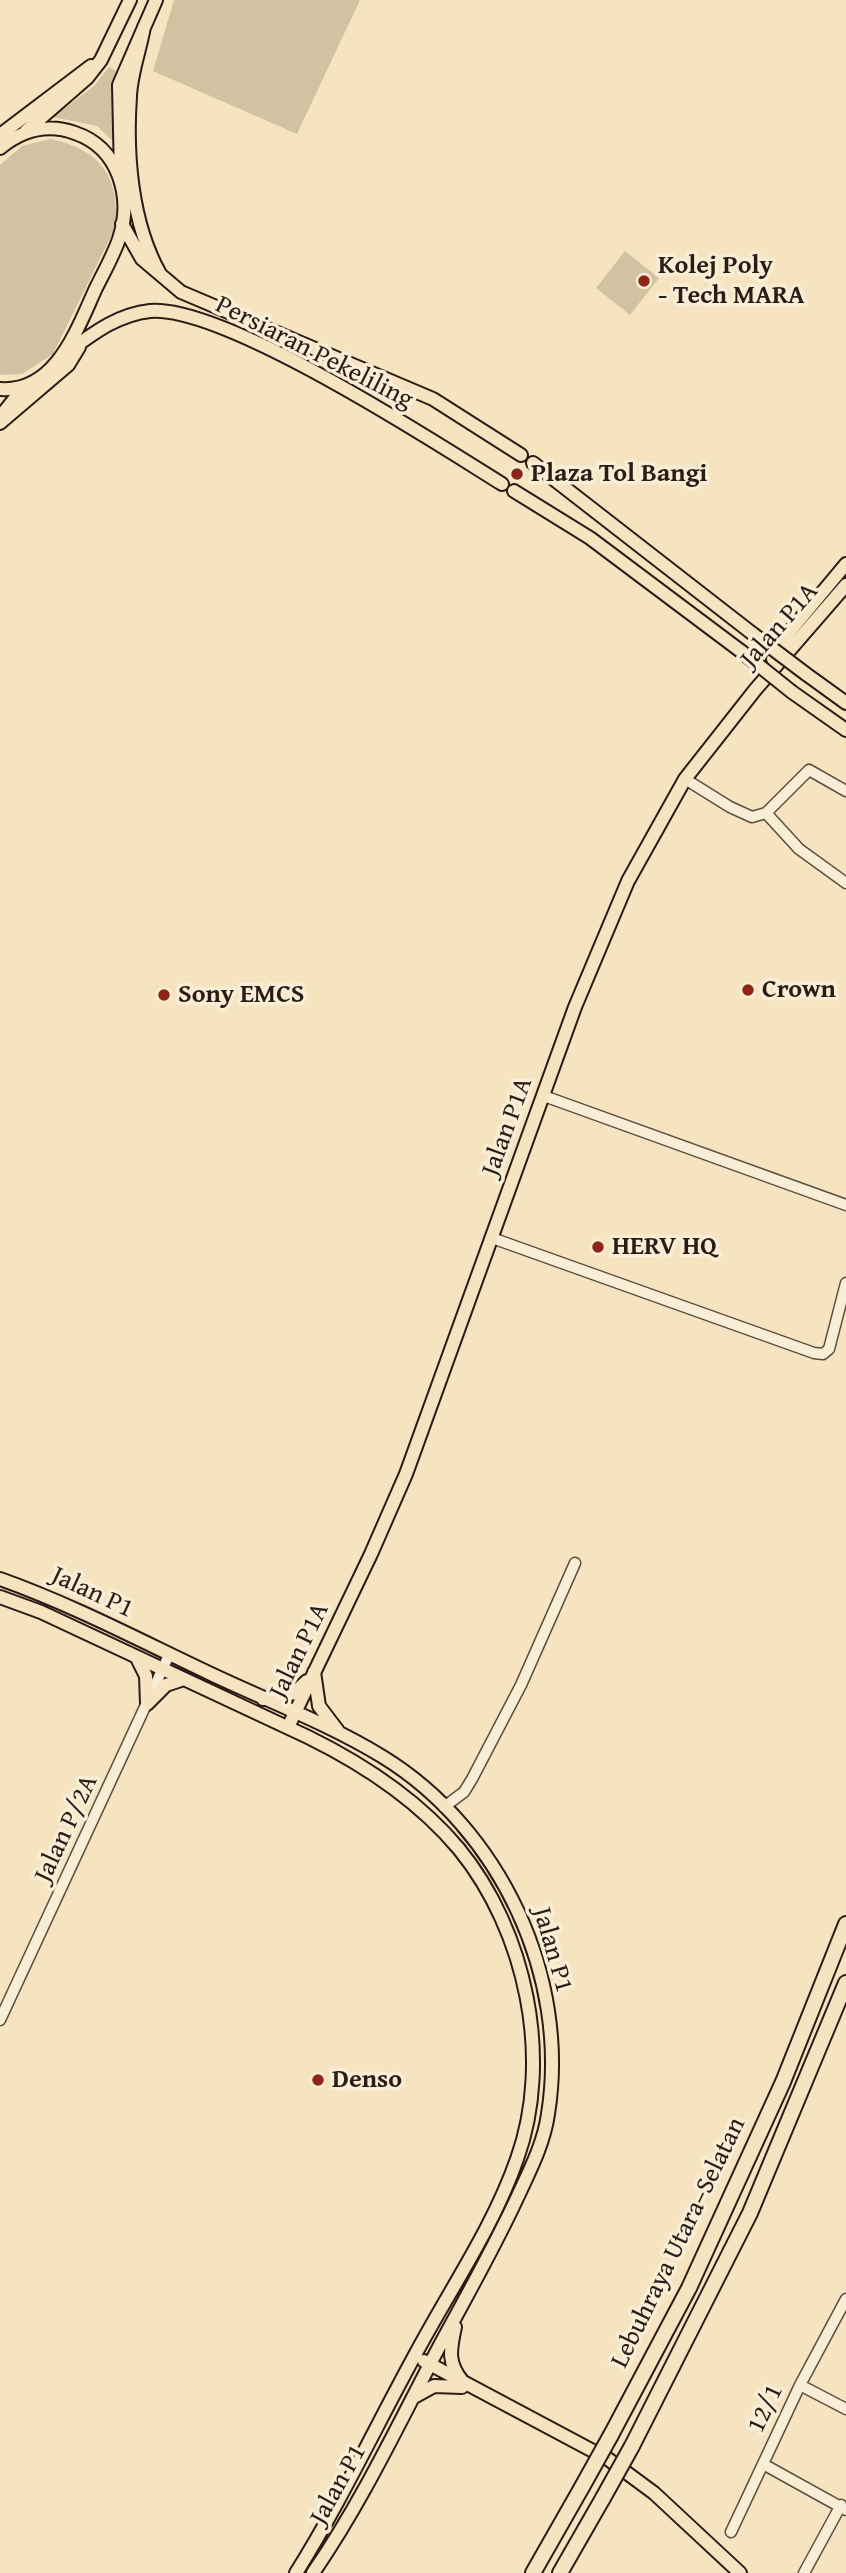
<!DOCTYPE html>
<meta charset="utf-8">
<style>
body{margin:0}
canvas{display:block;background:#f5e4bf}
</style>
<canvas width="846" height="2573"></canvas>
<script>
const ctx = document.querySelector('canvas').getContext('2d');
ctx.lineJoin = 'round';
function paint(path, color) {
  ctx.fillStyle = color;
  ctx.fill(path, 'evenodd');
}
function strokePath(path, color, width, dash) {
  ctx.strokeStyle = color;
  ctx.lineWidth = width;
  ctx.lineCap = dash ? 'butt' : 'round';
  ctx.setLineDash(dash || []);
  ctx.stroke(path);
}
function write(font, color, halo, rows, align = 'center') {
  ctx.font = font + ' "Gentium Book Plus",serif';
  ctx.lineWidth = 7;
  ctx.setLineDash([]);
  ctx.textBaseline = 'middle';
  ctx.strokeStyle = halo;
  ctx.fillStyle = color;
  for (const [text, x, y, turn = 0] of rows) {
    ctx.save();
    ctx.translate(x, y);
    ctx.rotate((+turn || 0) * Math.PI / 180);
    ctx.textAlign = isNaN(turn) ? turn : align;
    if (halo) ctx.strokeText(text, 0, 0);
    ctx.fillText(text, 0, 0);
    ctx.restore();
  }
}
paint(new Path2D(`
 M174 0H360L297 134 153 71Z
 M109 67 116 71 114 91 121 149 97 126 53 117 94 86Z
 M50 139C100 149 121 177 115 228L53 354 22 374 0 375V165L22 146Z
 M625 251 659 278 630 315 596 288Z`), '#d3c2a2');
const minor = new Path2D(`
 M685 779 730 807 752 817 766 813 809 770 846 791
 M766 813 799 849 846 883
 M544 1096 846 1205
 M492 1238 814 1353 823 1354 829 1349 846 1283
 M444 1807 464 1792 472 1779 521 1685 575 1563
 M0 2020 169 1655
 M800 2385 846 2409
 M763 2464 846 2510
 M731 2532 800 2385 846 2299
 M804 2573 841 2505`);
const major = new Path2D(`
 M144 27C140 50 131 73 130 96 126 154 131 222 160 274
 M26 131 87 78 101 60 130 0
 M0 135 91 66
 M0 148C22 130 48 123 75 133 119 148 133 197 119 239 113 256 104 272 96 288 77 329 56 393 0 389
 M121 175 119 85 156 0
 M122 224 142 259 181 292 433 399 521 455
 M61 357C89 337 114 315 150 311 224 305 433 441 502 484
 M0 417 24 387
 M0 423 68 365 79 347
 M533 463 753 634
 M514 491 590 538 742 652
 M773 659 786 636 846 564
 M806 674 846 703
 M792 692 846 730
 M0 1579C73 1605 141 1641 211 1674 268 1701 329 1724 383 1757 500 1829 570 1977 548 2114 544 2143 530 2170 518 2196 494 2248 466 2297 439 2347 399 2423 362 2502 313 2573
 M0 1597 41 1612 308 1737C365 1765 418 1800 459 1849 526 1931 553 2059 517 2159 493 2228 449 2291 415 2355 375 2428 340 2503 296 2573
 M137 1658 146 1676 147 1704
 M314 1672 319 1706 338 1731
 M263 1699 294 1693 307 1681
 M147 1704 166 1685 184 1679
 M291 1721 371 1554 406 1474 575 1007 628 881 685 779 755 690 846 585
 M455 2327C450 2350 447 2363 463 2382
 M424 2361 608 2459 654 2493 740 2573
 M414 2397 434 2386 462 2387`);
const highway = new Path2D(`
 M611 2435 689 2288 783 2082 846 1924
 M632 2446 750 2213 846 1983
 M533 2573 582 2487
 M560 2573 603 2498`);
strokePath(minor, '#5e4e40', 13);
strokePath(major, '#2b1c16', 16);
strokePath(highway, '#2b1c16', 18);
strokePath(minor, '#f8edd5', 10);
strokePath(major, '#f5e4bf', 12);
strokePath(highway, '#f5e4bf', 14);
const majorBridge = new Path2D(`
 M753 634 806 674
 M742 652 792 692`);
const highwayBridge = new Path2D(`
 M582 2487 611 2435
 M603 2498 632 2446`);
strokePath(majorBridge, '#2b1c16', 16, []);
strokePath(highwayBridge, '#2b1c16', 18, []);
strokePath(majorBridge, '#f5e4bf', 12);
strokePath(highwayBridge, '#f5e4bf', 14);
for (const [x, y, r, color] of [
 [644,281,7,"#8f2418"],
 [517,474,7,"#8f2418"],
 [748,990,7,"#8f2418"],
 [164,995,7,"#8f2418"],
 [598,1247,7,"#8f2418"],
 [318,2080,7,"#8f2418"]
]) {
  const dot = new Path2D();
  dot.arc(x, y, r, 0, 2 * Math.PI);
  ctx.fillStyle = color;
  ctx.fill(dot);
  strokePath(dot, '#f8edd5', 2.5);
}
write('bold 26px', '#2b1c16', '#f8edd5', [
 ["Kolej Poly",658,266],
 ["- Tech MARA",658,296],
 ["Plaza Tol Bangi",531,474],
 ["Crown",762,990],
 ["Sony EMCS",178,995],
 ["HERV HQ",612,1247],
 ["Denso",332,2080]
], 'left');
write('26px', '#2b1c16', '#f8edd5', [
 ["Persiaran Pekeliling",314,353,27],
 ["Jalan P1A",780,626,-49],
 ["Jalan P1A",508,1127,-70],
 ["Jalan P1",92,1593,25],
 ["Jalan P1A",300,1651,-64],
 ["Jalan P/2A",67,1829,-65],
 ["Jalan P1",552,1950,74],
 ["Lebuhraya Utara–Selatan",679,2243,-64],
 ["12/1",766,2409,-65],
 ["Jalan P1",339,2485,-61]
]);
</script>
